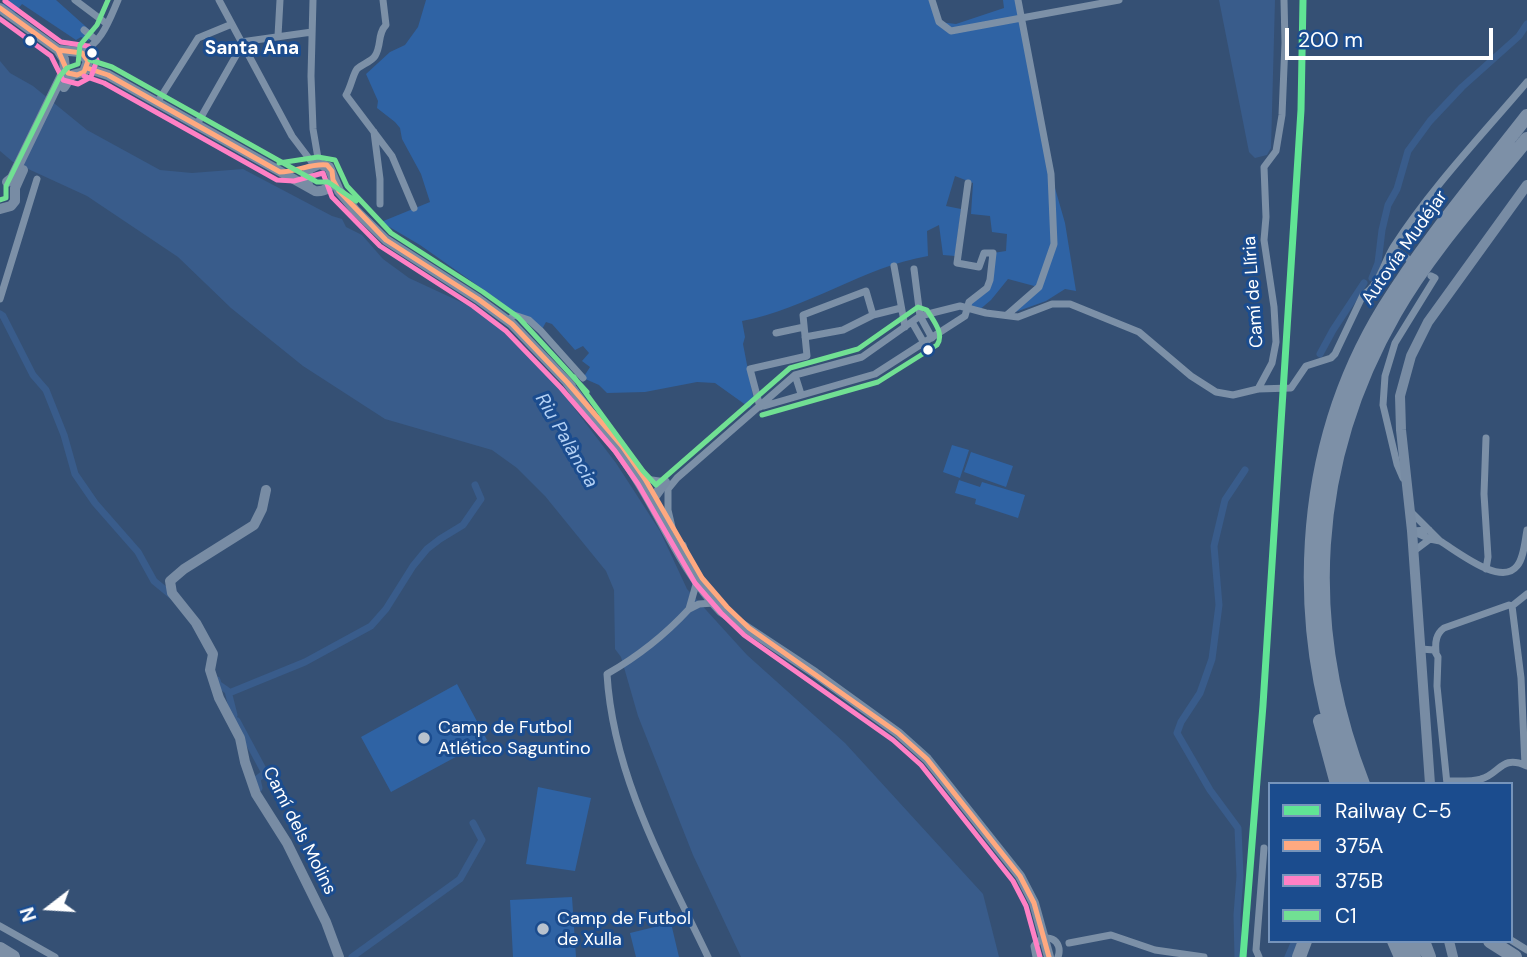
<!DOCTYPE html>
<meta charset="utf-8">
<style>
body{margin:0}
#map{position:relative;width:1527px;height:957px;overflow:hidden;background:#355074;font-family:"DM Sans",sans-serif}
canvas{display:block}
.legend{position:absolute;left:1268px;top:782px;width:245px;height:161px;box-sizing:border-box;background:#1b4c8e;border:2px solid #7694bb;margin:0;padding:9px 12px;list-style:none;font-size:21px;color:#fff}
.legend li{display:flex;align-items:center;gap:14px;height:35px}
.legend b{width:35px;border:2px solid #7694bb}
.north{position:absolute;left:14px;top:873px;width:70px;height:70px;-webkit-text-stroke:5px #1b4c8e;paint-order:stroke;rotate:253deg;font-size:19px;font-weight:700;line-height:28px;text-align:center;color:#fff}
.north::after{content:'';display:block;margin:auto;width:24px;height:32px;background:#fff;clip-path:polygon(50% 0,100% 100%,50% 72%,0 100%)}
.scale{position:absolute;left:1285px;top:28px;width:208px;height:32px;box-sizing:border-box;border:4px solid #fff;border-top:0;padding-left:9px;font-size:21px;line-height:24px;white-space:nowrap;color:#fff;-webkit-text-stroke:5px #1b4c8e;paint-order:stroke}
</style>
<div id="map">
<canvas width="1527" height="957"></canvas>
<ul class="legend">
<li><b style="height:9px;background:#60e494"></b>Railway C-5</li>
<li><b style="height:9px;background:#ffa980"></b>375A</li>
<li><b style="height:9px;background:#ff80c5"></b>375B</li>
<li><b style="height:9px;background:#71e093"></b>C1</li>
</ul>
<div class="north">N</div>
<div class="scale">200 m</div>
</div>
<script>
const ctx = document.querySelector('canvas').getContext('2d');
ctx.lineJoin = 'round';
function paint(path, color) {
  ctx.fillStyle = color;
  ctx.fill(path, 'evenodd');
}
function strokePath(path, color, width, dash) {
  ctx.strokeStyle = color;
  ctx.lineWidth = width;
  ctx.lineCap = dash ? 'butt' : 'round';
  ctx.setLineDash(dash || []);
  ctx.stroke(path);
}
function write(font, color, halo, rows, align = 'center') {
  ctx.font = font + ' "DM Sans",sans-serif';
  ctx.lineWidth = 6;
  ctx.setLineDash([]);
  ctx.textBaseline = 'middle';
  ctx.strokeStyle = halo;
  ctx.fillStyle = color;
  for (const [text, x, y, turn = 0] of rows) {
    ctx.save();
    ctx.translate(x, y);
    ctx.rotate((+turn || 0) * Math.PI / 180);
    ctx.textAlign = isNaN(turn) ? turn : align;
    if (halo) ctx.strokeText(text, 0, 0);
    ctx.fillText(text, 0, 0);
    ctx.restore();
  }
}
paint(new Path2D(`
 M8 0H56L93 33 89 41 81 37 76 40 22 4 13 15 2 5Z
 M426 0H932L939 22 956 24 1004 8 1003 0H1018L1051 174 1065 223 1076 291 1065 289 1046 301 1007 315 1038 287 1008 279 991 300 978 311 968 308 969 302 987 288 993 253 1006 251 1007 234 992 232 990 216 971 214 973 183 955 176 946 206 961 209 955 256 943 255 939 225 927 231 928 256C863 267 807 309 742 321L745 337 743 344 754 401 750 408 715 383 697 382 645 392 607 393 599 385 583 378 590 367 582 361 589 353 583 346 575 350 552 324 546 322 541 331 514 315 501 302 420 245 381 222 430 202 421 174 402 139 400 128 395 122 377 108 378 101 366 74 390 52 405 45 418 27Z
 M952 445 969 450 960 478 943 472Z
 M971 452 1013 466 1006 487 964 472Z
 M959 480 980 487 982 482 1025 495 1018 518 975 504 976 499 955 493Z
 M457 684 487 740 391 792 361 737Z
 M538 787 591 798 575 871 526 864Z
 M572 897 576 957H513L510 900Z
 M671 923 679 957H636L630 933Z`), '#2f63a4');
paint(new Path2D(`
 M1219 0H1275L1271 148 1267 155 1255 158 1249 152Z
 M0 61 10 73 33 86 87 130 160 170 192 173 243 169 332 216 342 219 346 227 362 235 383 259 409 278 491 316 549 375 616 463 660 531 687 589 747 655 845 743 983 894 999 957H741L693 855 638 716 621 657 615 649 614 590 606 571 545 496 517 468 492 450 385 419 303 366 231 308 178 257 87 196 13 162 0 151Z`), '#395c8b');
strokePath(new Path2D(`
 M1372 278 1378 263 1382 230 1388 205 1397 189 1408 151 1430 121 1462 87 1519 36 1527 24
 M0 314 3 316 33 375 46 390 64 435 75 474 95 503 138 552 154 581 171 595
 M1320 354 1333 330 1364 283
 M217 680 218 684 228 691 234 715
 M229 693 305 662 371 626 386 609 413 566 427 549 440 539 463 525 481 499 475 485
 M237 721 265 773 257 779 259 788
 M352 957 460 879 482 840 473 823
 M1238 957 1237 915 1240 876 1238 828 1210 790 1177 733 1181 722 1200 693 1212 659 1219 605 1214 546 1225 500 1245 470
 M1288 957 1295 941`), '#395c8b', 7);
strokePath(new Path2D(`
 M75 0 107 24
 M219 0 292 136 314 165
 M313 0 311 76 313 129 319 164
 M383 0 386 25C377 34 382 45 375 56 371 62 362 64 357 69 353 74 351 87 346 95L392 156 414 208
 M932 0 939 22 951 31 1119 0
 M84 30 96 40
 M278 36 280 0
 M241 42 312 32
 M80 52C101 46 110 18 118 0
 M157 103 198 38 232 24
 M196 126 242 45
 M374 132 380 179V204
 M1393 248 1407 258
 M894 266 905 327
 M914 269 920 316 932 338
 M0 299 37 179
 M1007 315 1039 287 1054 244 1051 174 1018 0
 M508 321 514 315 529 320 541 331 583 378
 M912 322 924 343
 M776 333 804 327
 M805 337 843 330 873 315 901 308
 M795 375 801 394
 M1258 389 1272 363 1276 342 1274 307 1264 240 1266 217 1264 167 1276 151 1282 115 1285 43 1284 0
 M764 406 875 374 965 316 969 302 987 288 990 280 993 253H984L979 267 957 263 968 183
 M760 407 750 369 807 356 803 315 866 291 873 315
 M1403 478 1397 464 1383 405 1385 376 1395 343 1435 278 1431 276
 M645 479 666 482
 M1410 511 1440 541 1430 539 1414 551
 M672 527 668 510V489L677 478 795 375 862 357 920 316 960 306 986 313 1018 317 1052 304H1070L1139 332 1191 376 1216 392 1233 395 1258 389 1291 388 1306 366 1331 358 1335 354 1363 295C1381 284 1383 263 1394 246 1432 187 1482 135 1527 82
 M1429 530 1412 531 1430 539
 M1440 541C1457 551 1501 587 1517 566 1524 558 1525 540 1527 530
 M683 545 688 561
 M1486 569 1488 557 1484 494 1486 438
 M697 581 689 609 699 604 714 603
 M1512 606 1521 678 1525 765
 M689 609C665 635 637 657 607 674 613 776 665 867 708 957
 M1421 649 1434 650 1438 657 1437 686 1447 784
 M1436 652C1435 642 1436 634 1444 628L1509 605 1512 606 1527 594
 M1447 781C1457 781 1471 782 1481 779 1500 774 1501 754 1527 766
 M0 926 55 957
 M1511 940 1527 950
 M1069 943 1111 935 1155 950 1204 957
 M1036 957 1034 946C1045 930 1064 940 1058 957
 M1259 957 1256 950 1264 848`), '#7c90a7', 7);
strokePath(new Path2D(`
 M0 8 58 50 64 59 65 69 12 178 7 182
 M58 50 80 52 88 61 84 72 72 75 64 87
 M87 68 108 75 315 191C324 192 330 188 333 180
 M308 185 306 177 309 169 319 164 329 167 339 191 355 210 386 240 478 299 512 324 571 386
 M0 209 11 206 15 201V188L23 170
 M567 382C591 414 616 445 637 479 664 522 685 574 721 611L815 673 898 733 927 759 1020 876 1034 903 1049 957
 M266 490 262 509 254 525 184 569 170 581 172 593 196 623 213 654 210 670 219 698 240 738 245 762 256 794 287 843 326 922 339 957
 M655 496 665 482
 M1430 784 1412 531 1401 430 1400 396 1411 356 1428 322 1527 185
 M1449 941 1453 957`), '#788ca4', 10);
strokePath(new Path2D(`
 M1320 721 1337 784
 M1350 784C1290 630 1297 450 1384 308 1426 240 1478 179 1527 116
 M1363 784C1301 625 1310 461 1395 313 1431 250 1482 195 1527 139
 M1394 941 1401 957
 M1409 941 1414 957
 M1423 941 1429 957
 M1490 941 1515 957
 M0 949 13 957
 M1299 957 1305 941`), '#7d90a7', 14);
strokePath(new Path2D(`
 M0 8 58 50
 M58 50 82 53 88 61 84 72 77 75 68 73Z
 M87 68 108 75 280 172C296 172 311 163 327 165L332 171 333 180 339 191 386 240 478 299 512 324 567 382 622 446 645 479 702 578 727 607 749 628 898 733 927 759 1020 876 1034 903 1049 957`), '#ffa980', 5);
strokePath(new Path2D(`
 M0 19 51 56 63 80 78 84 91 77 97 60 88 46 61 42 5 1
 M84 76 104 83 277 180 294 181 323 173 332 197 380 246 473 306 506 331 561 388 615 451 638 484 695 583 721 613 744 635 893 740 921 765 1013 881 1026 906 1040 957`), '#ff80c5', 5);
strokePath(new Path2D(`
 M90 60 112 67 317 182H328L356 201
 M279 163 318 157 335 160 347 186 391 233 483 292 518 317 587 392
 M0 200 6 198V186L10 178 60 76 67 68 78 64 80 45 97 25 108 0
 M574 377 643 471 656 485 790 368 858 349 918 307 927 310C933 320 945 334 937 345L878 382 762 415`), '#71e093', 5);
strokePath(new Path2D(`
 M1243 957 1263 705 1301 110 1303 0`), '#60e494', 7);
for (const [x, y, r, color] of [
 [30,41,6,"#fff"],
 [92,53,6,"#fff"],
 [928,350,6,"#fff"],
 [424,738,7,"#b8c2ce"],
 [543,929,7,"#b8c2ce"]
]) {
  const dot = new Path2D();
  dot.arc(x, y, r, 0, 2 * Math.PI);
  ctx.fillStyle = color;
  ctx.fill(dot);
  strokePath(dot, '#1b4c8e', 2.5);
}
write('18px', '#fff', '#1b4c8e', [
 ["Autovía Mudéjar",1405,248,-55],
 ["Camí de Llíria",1254,292,-94],
 ["Camí dels Molins",299,831,63]
]);
write('18px', '#fff', '#1b4c8e', [
 ["Camp de Futbol",438,728],
 ["Atlético Saguntino",438,749],
 ["Camp de Futbol",557,919],
 ["de Xulla",557,940]
], 'left');
write('bold 19px', '#fff', '#1b4c8e', [
 ["Santa Ana",252,49]
]);
write('italic 19px', '#b4d1f5', '#1b4c8e', [
 ["Riu Palància",566,441,60]
]);
</script>
